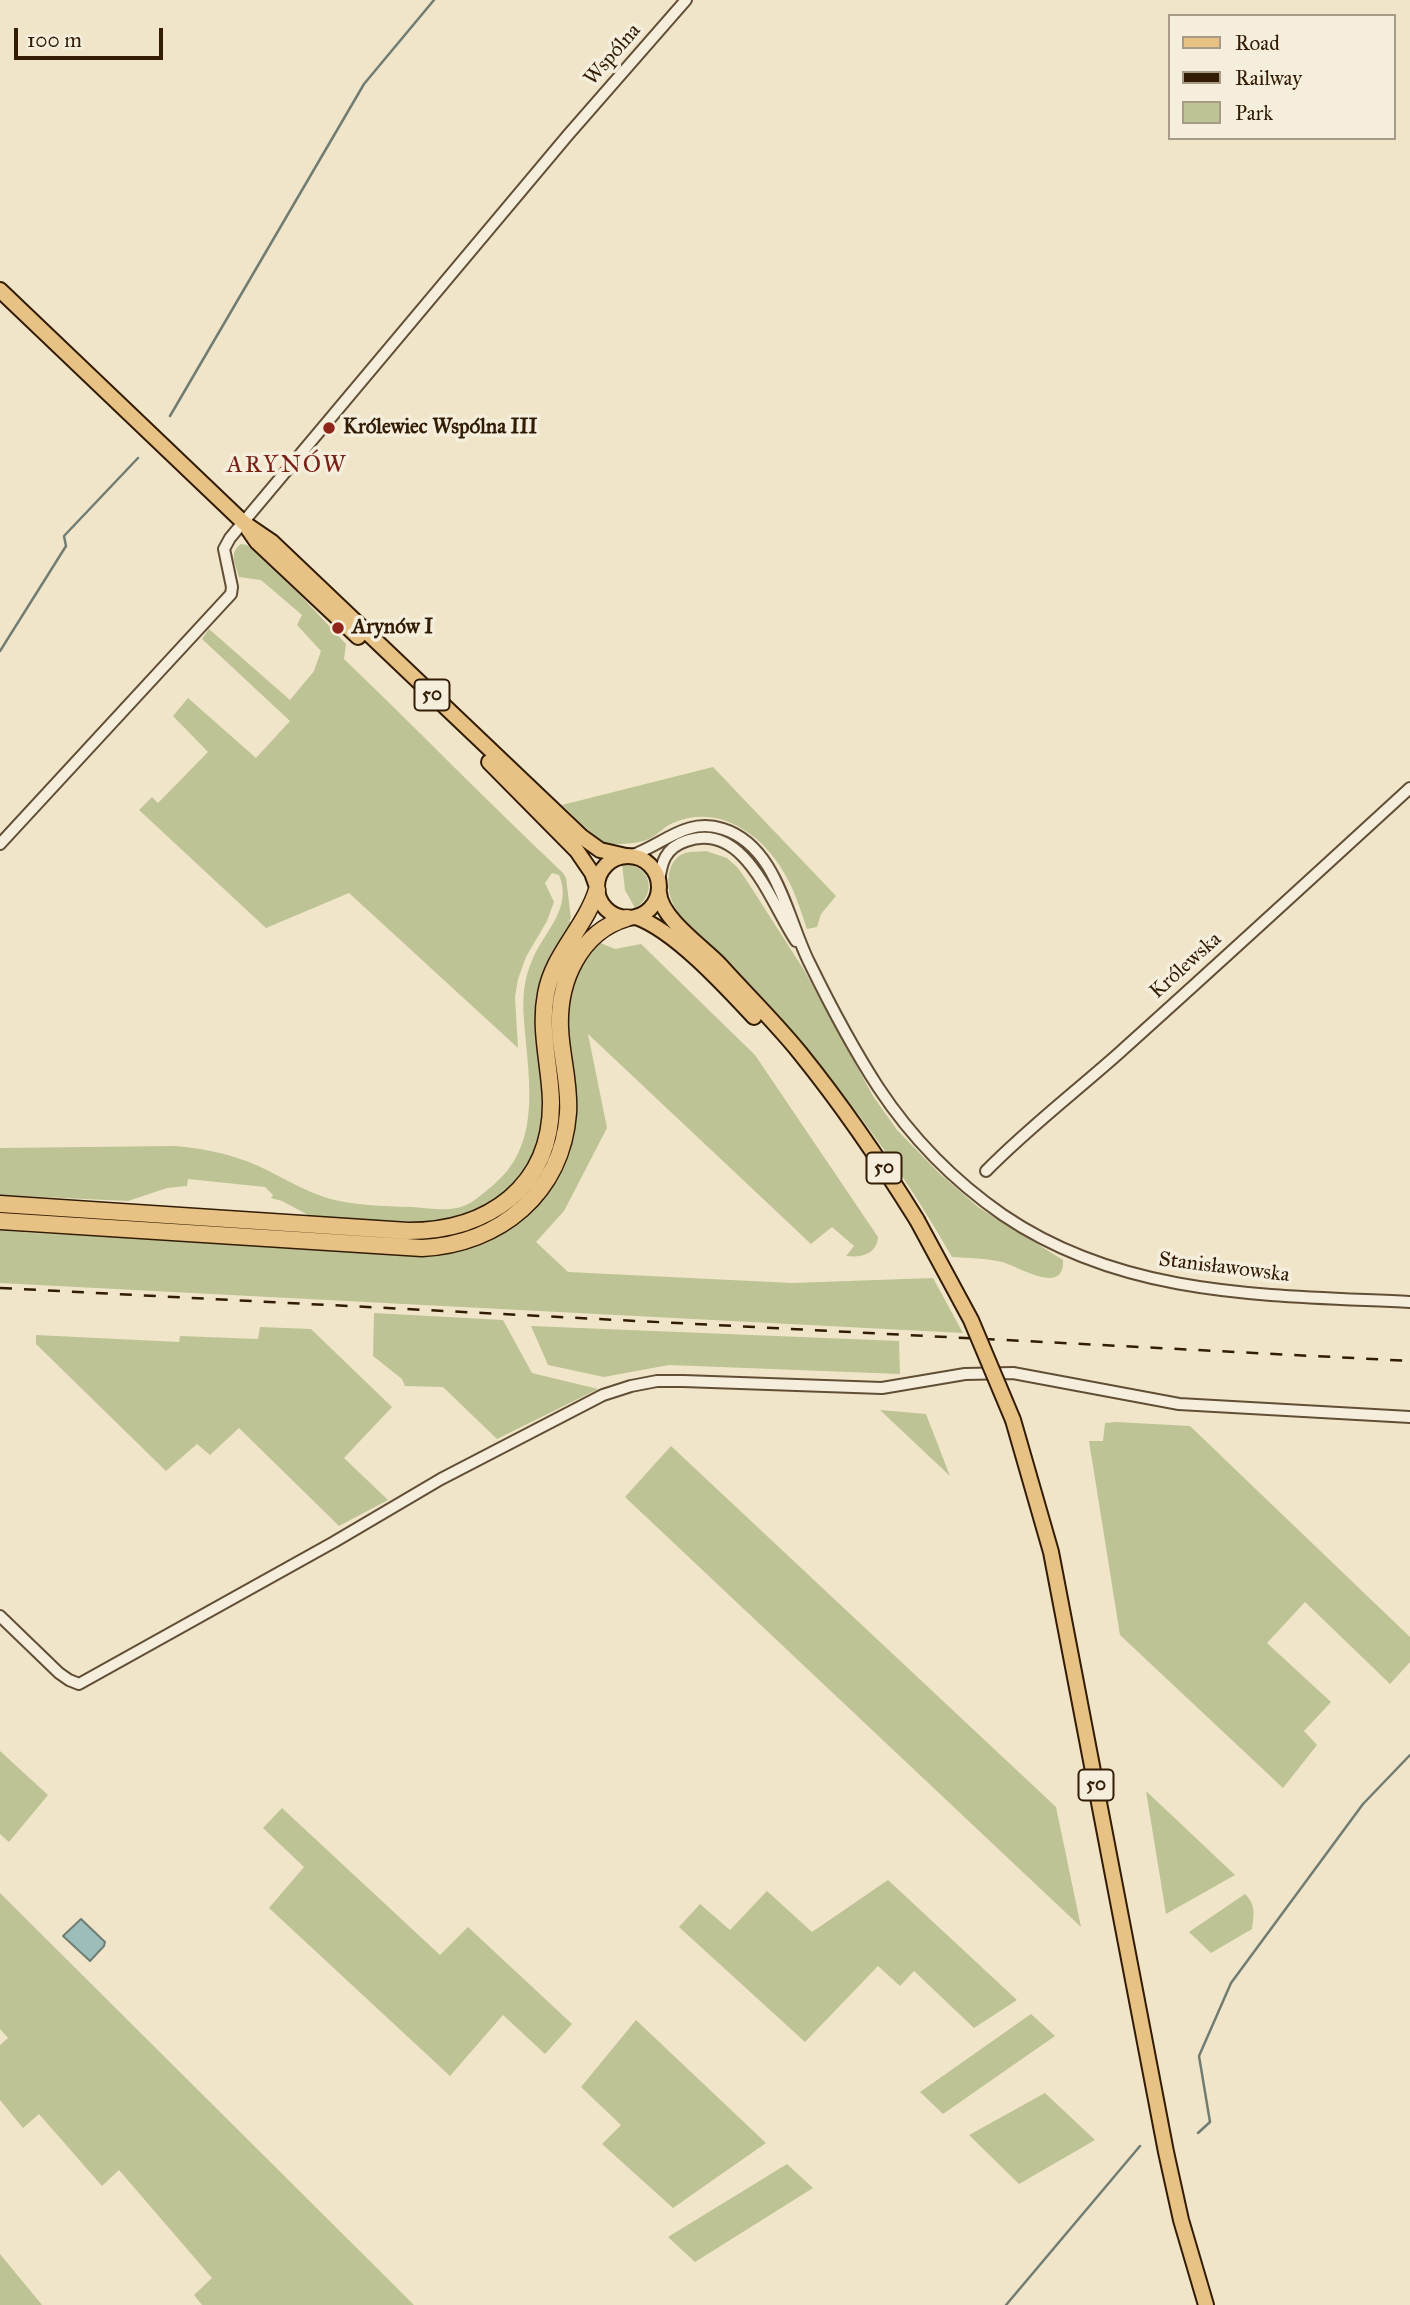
<!DOCTYPE html>
<meta charset="utf-8">
<style>
body{margin:0}
#map{position:relative;width:1410px;height:2305px;overflow:hidden;background:#f0e5c9;font-family:"IM FELL Great Primer",serif}
canvas{display:block}
.legend{position:absolute;left:1168px;top:14px;width:228px;height:126px;box-sizing:border-box;background:#f5eedc;border:2px solid #a79a86;margin:0;padding:9px 12px;list-style:none;font-size:21px;color:#321c04}
.legend li{display:flex;align-items:center;gap:14px;height:35px}
.legend b{width:35px;border:2px solid #a79a86}
.scale{position:absolute;left:14px;top:28px;width:149px;height:32px;box-sizing:border-box;border:4px solid #321c04;border-top:0;padding-left:9px;font-size:21px;line-height:24px;white-space:nowrap;color:#321c04;-webkit-text-stroke:5px #f5eedc;paint-order:stroke}
</style>
<div id="map">
<canvas width="1410" height="2305"></canvas>
<ul class="legend">
<li><b style="height:9px;background:#e8c284"></b>Road</li>
<li><b style="height:9px;background:#321c04"></b>Railway</li>
<li><b style="height:19px;background:#bdc394"></b>Park</li>
</ul>
<div class="scale">100 m</div>
</div>
<script>
const ctx = document.querySelector('canvas').getContext('2d');
ctx.lineJoin = 'round';
function paint(path, color) {
  ctx.fillStyle = color;
  ctx.fill(path, 'evenodd');
}
function strokePath(path, color, width, dash) {
  ctx.strokeStyle = color;
  ctx.lineWidth = width;
  ctx.lineCap = dash ? 'butt' : 'round';
  ctx.setLineDash(dash || []);
  ctx.stroke(path);
}
function write(font, color, halo, rows, align = 'center') {
  ctx.font = font + ' "IM FELL Great Primer",serif';
  ctx.lineWidth = 7;
  ctx.setLineDash([]);
  ctx.textBaseline = 'middle';
  ctx.strokeStyle = halo;
  ctx.fillStyle = color;
  for (const [text, x, y, turn = 0] of rows) {
    ctx.save();
    ctx.translate(x, y);
    ctx.rotate((+turn || 0) * Math.PI / 180);
    ctx.textAlign = isNaN(turn) ? turn : align;
    if (halo) ctx.strokeText(text, 0, 0);
    ctx.fillText(text, 0, 0);
    ctx.restore();
  }
}
paint(new Path2D(`
 M241 544 247 545 301 596 346 644 344 659C418 730 489 803 563 873L566 878 571 918 569 921 573 924 547 966 544 1128 531 1164 516 1183 484 1210 423 1225 314 1218 282 1201 271 1198 273 1195 265 1187 188 1179 187 1186 167 1188 128 1201 0 1195V1148L175 1146C196 1148 217 1151 237 1158 268 1167 294 1187 324 1197 352 1206 384 1206 413 1207 425 1208 439 1210 450 1209 470 1207 477 1198 491 1187 544 1145 528 1078 524 1020 522 997 524 978 533 958 545 931 573 907 559 875L552 873 545 883 554 902 547 921 526 957 518 979 515 997 518 1048 349 893 266 928 139 810 152 797 158 803 208 752 173 716 188 698 256 758 290 721 202 639 209 629 290 700 314 671 321 651 297 625 302 615 261 580 239 577C236 565 228 553 241 544Z
 M713 767 836 896 821 914 817 927 807 929C801 912 796 894 787 878 766 837 720 802 673 823 665 826 658 834 651 838 637 845 619 844 603 844L562 805Z
 M706 851 727 858 738 868 749 884 804 970 873 1096 897 1130 938 1172 978 1207 1063 1260C1065 1297 1018 1266 1002 1262 986 1258 968 1258 952 1257 908 1180 857 1107 798 1041 773 1014 749 985 724 958 709 943 681 923 673 904 666 888 665 860 685 853 691 851 699 852 706 851Z
 M622 864C650 863 659 894 635 908L625 890Z
 M598 942 615 949 641 944 755 1055 878 1237C877 1254 861 1258 846 1256L854 1246 832 1227 811 1244 588 1034 607 1128 564 1211 536 1242 568 1272 792 1283 933 1278 963 1333 0 1283V1230L32 1233 429 1253C441 1252 454 1252 466 1248 498 1240 549 1207 558 1173 562 1160 560 1144 561 1130 564 1102 568 1073 568 1045 568 1005 568 972 598 942Z
 M374 1313 503 1320 532 1373 598 1389 497 1439 443 1387 405 1386 402 1379 373 1356Z
 M531 1326 899 1341 900 1374 669 1365 604 1377 548 1365Z
 M260 1327 311 1329 392 1407 344 1458 388 1500 339 1526 239 1428 210 1455 197 1444 166 1471 36 1344V1335L179 1342 180 1336 258 1339Z
 M880 1410 926 1414 950 1476Z
 M1116 1422 1190 1426 1410 1637V1662L1390 1684 1305 1602 1267 1643 1331 1702 1304 1731 1317 1745 1283 1788 1120 1635 1089 1441H1103L1105 1423Z
 M671 1446 1056 1807 1081 1927 625 1497Z
 M0 1751 48 1795 9 1842 0 1834Z
 M1146 1791 1235 1875 1166 1914Z
 M282 1808 440 1955 468 1927 572 2024 545 2054 503 2015 450 2076 269 1908 304 1867 263 1828Z
 M888 1880 1017 2000 974 2028 914 1971 900 1986 878 1966 805 2042 679 1927 700 1904 730 1930 767 1891 812 1932Z
 M0 1893 414 2305H202L194 2295 212 2278 119 2170 102 2186 39 2114 23 2128 0 2100V2045L8 2038 0 2029Z
 M1245 1894C1256 1905 1254 1914 1252 1929L1211 1953 1189 1932Z
 M1031 2014 1055 2036 943 2114 920 2092Z
 M636 2020 766 2143 673 2208 602 2144 621 2125 581 2087Z
 M1045 2093 1095 2140 1019 2184 969 2135Z
 M787 2164 813 2188 695 2262 668 2237Z
 M0 2254 42 2305H0Z`), '#bdc394');
const water = new Path2D(`
 M81 1919 105 1942 104 1946 90 1961 63 1936Z`);
paint(water, '#9bbebb');
strokePath(water, '#717d72', 2);
strokePath(new Path2D(`
 M170 416 364 84 434 0
 M0 651 66 546 64 536 138 458
 M1198 2133 1210 2122 1199 2056 1231 1983 1363 1804 1410 1755
 M1006 2305 1140 2146`), '#717d72', 2.5);
const minor = new Path2D(`
 M0 844 231 594 232 587 224 549 230 538 568 135 686 0
 M630 856C663 845 686 817 723 829 777 846 787 918 809 962 830 1005 852 1047 878 1087 911 1137 954 1181 1003 1215 1125 1298 1268 1295 1410 1302
 M659 883C661 863 665 848 686 841 745 820 771 904 796 941
 M986 1171C1027 1129 1074 1093 1118 1054 1216 966 1313 877 1410 788
 M0 1616 59 1673 69 1680 79 1684 334 1542 441 1479 603 1395 631 1386 657 1381H683L882 1388 965 1374 1013 1373 1179 1404 1410 1417`);
const major = new Path2D(`
 M0 290 244 523 272 542 582 837 600 850 626 856
 M248 529 257 542 358 637
 M489 762 577 851 592 873 597 887
 M597 887a31 31 0 1 1 62 0a31 31 0 1 1-62 0Z
 M659 892C660 918 703 947 720 965 746 994 775 1022 800 1053 842 1105 881 1162 917 1220
 M636 917C675 931 725 986 754 1017
 M1013 1420 1051 1552 1166 2152 1181 2220 1206 2305`);
const highway = new Path2D(`
 M0 1204 408 1231C488 1231 552 1187 551 1101 550 1065 539 1030 546 994 553 954 585 928 597 890
 M0 1221 422 1248C500 1244 562 1193 568 1113 570 1084 561 1056 560 1028 558 981 580 932 627 918`);
strokePath(minor, '#624e35', 14);
strokePath(major, '#321c04', 18);
strokePath(highway, '#321c04', 19);
strokePath(minor, '#f5eedc', 10);
strokePath(major, '#e8c284', 14);
strokePath(highway, '#e8c284', 16);
strokePath(new Path2D(`
 M0 1288 1410 1361`), '#321c04', 2.5, [12, 12]);
const majorBridge = new Path2D(`
 M917 1220 971 1320 1013 1420`);
strokePath(majorBridge, '#321c04', 18, []);
strokePath(majorBridge, '#e8c284', 14);
for (const [x, y, r, color] of [
 [329,428,7,"#8f2418"],
 [338,628,7,"#8f2418"]
]) {
  const dot = new Path2D();
  dot.arc(x, y, r, 0, 2 * Math.PI);
  ctx.fillStyle = color;
  ctx.fill(dot);
  strokePath(dot, '#f5eedc', 2.5);
}
for (const [x, y, w] of [
 [432,695,35],
 [884,1168,35],
 [1096,1785,35]
]) {
  const box = new Path2D();
  box.roundRect(x - w / 2, y - 15.5, w, 31, 5);
  ctx.fillStyle = '#f5eedc';
  ctx.fill(box);
  strokePath(box, '#321c04', 2);
}
write('bold 19px', '#321c04', null, [
 ["50",432,695],
 ["50",884,1168],
 ["50",1096,1785]
]);
write('21px', '#321c04', '#f5eedc', [
 ["Wspólna",613,55,-49],
 ["Królewska",1186,966,-42],
 ["Stanisławowska",1224,1268,7]
]);
write('bold 21px', '#321c04', '#f5eedc', [
 ["Królewiec Wspólna III",343,428],
 ["Arynów I",352,628]
], 'left');
ctx.letterSpacing = '2px';
write('24px', '#7a1f14', '#f5eedc', [
 ["ARYNÓW",287,466]
]);
ctx.letterSpacing = '0px';
</script>
